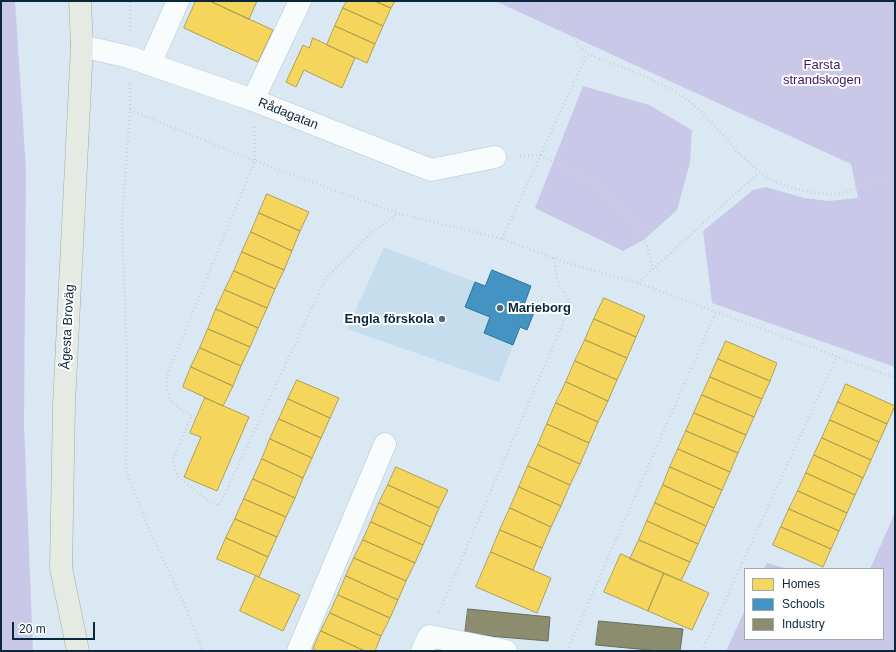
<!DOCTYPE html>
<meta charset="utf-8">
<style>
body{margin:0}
#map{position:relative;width:896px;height:652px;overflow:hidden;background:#d9e8f3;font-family:Arial,sans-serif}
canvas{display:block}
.frame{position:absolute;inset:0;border:2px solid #08273a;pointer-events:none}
.legend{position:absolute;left:744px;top:568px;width:140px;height:72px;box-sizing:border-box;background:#fff;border:1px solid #9ca9b0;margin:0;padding:5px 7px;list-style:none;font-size:12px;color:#08273a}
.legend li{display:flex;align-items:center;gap:8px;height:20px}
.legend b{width:20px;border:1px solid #9ca9b0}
.scale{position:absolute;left:12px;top:622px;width:83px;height:18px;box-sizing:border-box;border:2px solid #08273a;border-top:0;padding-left:5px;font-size:12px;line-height:14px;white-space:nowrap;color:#08273a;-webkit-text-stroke:3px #fff;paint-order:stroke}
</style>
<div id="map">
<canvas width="896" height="652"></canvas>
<div class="frame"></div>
<ul class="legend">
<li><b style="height:11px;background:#f6d55c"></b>Homes</li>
<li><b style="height:11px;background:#4393c3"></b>Schools</li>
<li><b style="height:11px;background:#8c8c6e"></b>Industry</li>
</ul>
<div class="scale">20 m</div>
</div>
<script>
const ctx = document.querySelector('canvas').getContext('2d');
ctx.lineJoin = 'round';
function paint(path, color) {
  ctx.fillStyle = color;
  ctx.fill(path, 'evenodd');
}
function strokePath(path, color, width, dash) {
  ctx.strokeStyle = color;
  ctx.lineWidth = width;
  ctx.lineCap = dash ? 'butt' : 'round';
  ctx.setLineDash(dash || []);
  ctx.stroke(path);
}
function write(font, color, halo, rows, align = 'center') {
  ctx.font = font + ' Arial,sans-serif';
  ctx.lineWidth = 4;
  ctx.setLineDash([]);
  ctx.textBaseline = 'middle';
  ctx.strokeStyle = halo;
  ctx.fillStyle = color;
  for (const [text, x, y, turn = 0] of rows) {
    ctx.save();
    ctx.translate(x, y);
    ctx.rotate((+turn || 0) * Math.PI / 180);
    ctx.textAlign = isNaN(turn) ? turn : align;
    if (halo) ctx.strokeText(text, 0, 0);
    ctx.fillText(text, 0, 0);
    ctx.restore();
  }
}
paint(new Path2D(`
 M384 247 485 286 492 270 531 286 524 305 535 310 527 330 520 327 499 382 347 329Z`), '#c6ddee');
paint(new Path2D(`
 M1 1H15L26 169 24 425 33 651H1Z
 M495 1H895V367L712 303 703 231 753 190 766 187 804 198 829 201 858 198 851 164Z
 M583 86 649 105 692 130 690 163 677 210 645 239 623 251 535 208Z
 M895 513V651H726L745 610V639H883V569H870Z
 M767 563 788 569H764Z`), '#cac8e8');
const homes = new Path2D(`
 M196 1H210L273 30 258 62 184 28Z
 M210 1H257L249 19Z
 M347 1H375L391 8 383 26 343 8Z
 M375 1H395L391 8Z
 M343 8 383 26 375 44 335 26Z
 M335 26 375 44 367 63 327 45Z
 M313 38 355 58 342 88 304 70 296 87 286 82 303 45 309 48Z
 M267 194 309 212 300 231 259 213Z
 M259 213 300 231 292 251 251 232Z
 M251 232 292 251 284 270 242 252Z
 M242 252 284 270 275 289 234 271Z
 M234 271 275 289 267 308 225 290Z
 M225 290 267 308 258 328 216 309Z
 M604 298 645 316 636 337 594 319Z
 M216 309 258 328 250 347 208 329Z
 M594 319 636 337 627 358 585 340Z
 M208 329 250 347 241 366 200 348Z
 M585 340 627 358 617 380 575 361Z
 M726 341 777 363 770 381 718 359Z
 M200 348 241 366 233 386 191 367Z
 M718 359 770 381 762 399 710 377Z
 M575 361 617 380 608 401 566 382Z
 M191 367 233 386 223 406 183 387Z
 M710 377 762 399 754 417 702 395Z
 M297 380 339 398 330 418 288 399Z
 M566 382 608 401 598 422 556 403Z
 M846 384 895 406 887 424 838 402Z
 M702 395 754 417 746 435 694 413Z
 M205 398 249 417 217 491 184 477 201 437 190 433Z
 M288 399 330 418 321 438 279 419Z
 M838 402 887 424 879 442 830 420Z
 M556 403 598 422 589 443 547 424Z
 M694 413 746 435 738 453 686 431Z
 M279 419 321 438 312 458 270 439Z
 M830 420 879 442 871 460 822 438Z
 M547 424 589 443 580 464 538 445Z
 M686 431 738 453 730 472 678 449Z
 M822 438 871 460 863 478 814 455Z
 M270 439 312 458 303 478 262 459Z
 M538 445 580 464 570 485 528 466Z
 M678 449 730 472 722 490 670 467Z
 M814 455 863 478 855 495 806 473Z
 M262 459 303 478 295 498 253 479Z
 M528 466 570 485 561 506 519 487Z
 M396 467 448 490 439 508 388 485Z
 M670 467 722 490 714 508 663 485Z
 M806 473 855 495 847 513 798 491Z
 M253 479 295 498 286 517 244 499Z
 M388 485 439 508 431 527 379 503Z
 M663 485 714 508 706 526 655 503Z
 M519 487 561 506 551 527 510 508Z
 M798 491 847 513 839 531 789 509Z
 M244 499 286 517 277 537 235 519Z
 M379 503 431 527 423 545 371 522Z
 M655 503 706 526 698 544 647 521Z
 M510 508 551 527 542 548 500 530Z
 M789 509 839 531 831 549 781 527Z
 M235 519 277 537 268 557 226 538Z
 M647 521 698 544 690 562 639 540Z
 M371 522 423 545 415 563 363 540Z
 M781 527 831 549 823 567 773 545Z
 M500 530 542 548 533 570 491 552Z
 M226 538 268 557 259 577 217 559Z
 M363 540 415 563 406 581 354 558Z
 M639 540 690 562 681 581 630 559Z
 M491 552 551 578 537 613 476 587Z
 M621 554 664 573 648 611 604 592Z
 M354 558 406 581 398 600 346 576Z
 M664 573 709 593 692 630 648 611Z
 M256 576 300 595 283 631 240 611Z
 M346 576 398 600 390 618 338 595Z
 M338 595 390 618 381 636 330 613Z
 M330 613 381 636 375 651H365L321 631Z
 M321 631 365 651H317L313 649Z`);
paint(homes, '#f6d55c');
strokePath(homes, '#afa152', 1);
const schools = new Path2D(`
 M492 270 531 286 524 305 535 310 527 330 520 327 513 345 484 333 490 317 465 307 475 282 485 286Z`);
paint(schools, '#4393c3');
strokePath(schools, '#31739a', 1);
const industry = new Path2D(`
 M468 609 550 617 548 641 465 634Z
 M599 621 683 629 680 651H659L596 645Z`);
paint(industry, '#8c8c6e');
strokePath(industry, '#646e5e', 1);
const minor = new Path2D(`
 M82 46 129 57 253 100 431 170 495 157
 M150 64 178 1
 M253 100 300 1
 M298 651 385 444
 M422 651 429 636 506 651`);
const major = new Path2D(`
 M78 651 61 568 64 404 82 46 80 1`);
strokePath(minor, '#b3c7d6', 23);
strokePath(major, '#a0ada4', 23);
strokePath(new Path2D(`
 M539 1 587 54
 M130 31V1
 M130 84V110L122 222 127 362 126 471 152 536 186 608 203 651
 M130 110 255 161 397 213 502 239 570 264 638 283 895 378
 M254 127 255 161 167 375C167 401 168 403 192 415L173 459 178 477 210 502 219 506 326 278 370 234 397 214
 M520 156 540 155 601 186 645 239 653 269
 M502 239 587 54C624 69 665 80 696 107 725 133 748 174 786 186 802 191 829 197 846 192 865 187 874 179 895 182
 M638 283 758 173
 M439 612 571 304 557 280 554 258
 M567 651 716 312
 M702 651 837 356`), '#ccd2d5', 2.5, [1, 3]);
strokePath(minor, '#f9fcfd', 22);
strokePath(major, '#e5eae3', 22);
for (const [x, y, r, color] of [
 [500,308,4,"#516b7b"],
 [442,319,4,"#516b7b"]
]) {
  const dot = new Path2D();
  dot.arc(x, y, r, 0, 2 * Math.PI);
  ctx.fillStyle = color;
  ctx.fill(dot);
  strokePath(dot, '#fff', 1.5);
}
write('13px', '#3e1968', '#fff', [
 ["Farsta",822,65],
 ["strandskogen",822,80]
]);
write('13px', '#08273a', '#fff', [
 ["Rådagatan",288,114,22],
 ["Ågesta Broväg",68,327,-87]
]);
write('bold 13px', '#08273a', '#fff', [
 ["Marieborg",508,308],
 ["Engla förskola",434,319,"right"]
], 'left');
</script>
